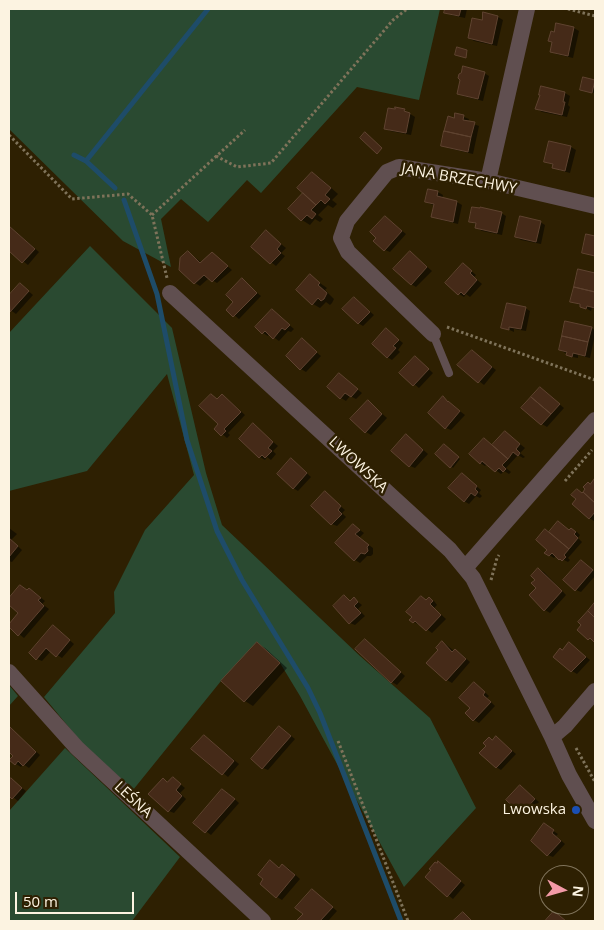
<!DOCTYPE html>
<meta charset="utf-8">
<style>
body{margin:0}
#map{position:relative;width:604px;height:930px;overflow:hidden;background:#2e2002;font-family:"Open Sans",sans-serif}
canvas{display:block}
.frame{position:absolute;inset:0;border:10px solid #fcf3e1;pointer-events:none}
.north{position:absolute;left:539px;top:865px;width:50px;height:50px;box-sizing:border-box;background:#2e2002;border:1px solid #80745b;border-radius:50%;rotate:96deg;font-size:14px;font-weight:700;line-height:20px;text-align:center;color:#fcf3e1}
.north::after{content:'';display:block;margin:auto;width:18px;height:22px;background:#f39aa7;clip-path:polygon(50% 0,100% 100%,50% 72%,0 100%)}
.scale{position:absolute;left:15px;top:892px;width:119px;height:22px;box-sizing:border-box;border:2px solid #fcf3e1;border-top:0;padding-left:6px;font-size:15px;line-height:18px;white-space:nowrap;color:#fcf3e1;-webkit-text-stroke:4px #2e2002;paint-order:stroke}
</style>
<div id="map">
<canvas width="604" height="930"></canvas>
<div class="frame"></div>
<div class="north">N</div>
<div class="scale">50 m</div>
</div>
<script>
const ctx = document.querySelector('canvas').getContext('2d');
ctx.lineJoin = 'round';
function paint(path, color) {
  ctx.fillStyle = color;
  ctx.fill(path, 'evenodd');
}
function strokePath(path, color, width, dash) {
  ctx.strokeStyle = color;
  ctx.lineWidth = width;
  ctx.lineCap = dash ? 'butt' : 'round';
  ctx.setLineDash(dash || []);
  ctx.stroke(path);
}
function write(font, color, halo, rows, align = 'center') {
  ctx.font = font + ' "Open Sans",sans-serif';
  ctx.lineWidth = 5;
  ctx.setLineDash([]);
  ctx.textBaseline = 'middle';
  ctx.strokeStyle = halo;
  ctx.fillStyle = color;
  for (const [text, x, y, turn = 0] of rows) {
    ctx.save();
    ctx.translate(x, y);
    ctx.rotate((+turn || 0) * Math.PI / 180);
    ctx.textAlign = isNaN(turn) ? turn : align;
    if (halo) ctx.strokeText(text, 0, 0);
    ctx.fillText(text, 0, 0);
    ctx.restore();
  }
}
paint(new Path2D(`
 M9 9H440L419 100 357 87 261 193 247 180 208 222 181 199 161 219 171 267 123 241 9 129Z
 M90 246 172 328 206 473 222 525 360 656 430 718 476 808 404 887 300 696 280 663 257 642 221 681 133 790 81 742 44 697 115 613 114 592 145 530 194 475 167 374 87 471 9 491V333Z
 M9 685 18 696 9 706Z
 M65 748 180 857 132 921H9V811Z`), '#2a4a31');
paint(new Path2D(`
 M446 9H467L465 18 451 15 446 12Z
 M498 17 503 20 497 46 474 41 469 38Z
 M557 24 574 28 579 31 573 58 556 54 551 51 553 43 550 41 555 34Z
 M484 73 489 76 483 101 463 96 458 93Z
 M584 78 595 81 594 93 583 91Z
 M565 93 570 96 568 105 570 107 567 117 542 112 537 109Z
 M404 110 415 117 411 135 390 131 385 128Z
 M456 115 464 117 469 119 468 122 479 126 473 154 448 148 443 145Z
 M571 147 576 150 570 173 559 170 554 167V165L545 162Z
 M312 173 320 178 338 194 332 200 337 204 333 208 328 205 318 215 323 219 320 222 315 219 310 225 302 220 290 209 304 193Z
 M438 192 443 195 442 199 457 202 462 205 458 224 438 219 433 216 435 206 426 202Z
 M501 213 506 216 502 235 482 231 477 228V225L470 221Z
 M385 217 406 234 390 252 385 250 378 238Z
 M540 222 545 225 541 244 521 240 516 237Z
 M9 226 39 252 28 265 9 250Z
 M266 232 286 248 281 253 285 256 276 266 252 247Z
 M188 252 202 263 212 253 232 270 217 283 209 278 200 286 195 283Z
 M410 252 432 271 416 287 411 284Z
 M468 268 476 275 474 277 482 284 470 297 466 294 464 297 459 294Z
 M579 270 595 274V309L592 308 591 311 572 301Z
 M310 276 327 288 325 290 334 299 332 303 330 305 326 302 320 308 313 304Z
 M242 280 261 296 239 319 228 310 235 302Z
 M20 284 33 295 16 314 9 309V297Z
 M359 302 374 315 363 326 358 323Z
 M525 308 530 311 526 331 514 329V332L503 327Z
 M272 310 294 329 291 332 288 331 279 341 269 334 268 336 263 333Z
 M591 328 595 330V335L590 358 578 355V358L572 357 560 350Z
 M387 330 403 343 398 350 400 352 392 360 387 357Z
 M302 340 321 356 306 372 301 369Z
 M472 351 496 370 484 385 459 365Z
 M420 361 433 373 419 388 401 373Z
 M339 374 362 393 356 399 350 396 346 401 341 398Z
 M540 388 564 408 547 427 542 424Z
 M211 395 218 400 223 395 245 415 228 433 230 435 227 438 215 428 220 424Z
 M369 402 387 418 371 435 366 432Z
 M448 402 465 415 451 430 446 428Z
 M253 425 278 446 273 451 276 454 271 460 267 457 265 460 260 457Z
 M505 432 525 448 520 453 525 457 523 458 518 455 506 468 511 472 509 474 504 471 501 474 487 464 485 466 480 463 484 439 493 446Z
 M411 439 428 454 415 468 410 466Z
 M446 447 460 459 453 468 451 466Z
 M296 463 311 477 298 491 293 488Z
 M462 474 481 490 479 493 482 496 480 498 476 496 469 504 464 501Z
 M595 480V520L594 521 589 518 578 499Z
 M325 493 345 510 342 513 346 517 337 526 332 524Z
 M558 522 570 531 572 530 577 532 580 535 578 538 582 542 568 558 570 560 568 562 556 556 554 558 549 555 546 530 550 532Z
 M353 525 364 533 359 538 373 548V554L371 556H367L360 563 355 560Z
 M9 528 17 534 11 540 22 550 12 562 9 561Z
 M586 564 595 572V576L581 592 576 590Z
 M539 569 544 572 566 595 550 613 545 610 538 587 536 580Z
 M21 586 28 591 29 589 34 592 45 601 42 604 49 609 24 638 9 626 20 613 9 604V600Z
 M344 597 351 602 354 599 362 605 358 609 365 616 355 625 350 623Z
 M421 597 427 601 429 599 434 601 437 605 434 608 446 619 432 633 420 624 419 625 411 620Z
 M58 630 74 644 62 658 51 651 42 661 37 659Z
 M443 642 454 651 460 653 470 662 452 683 447 680 440 650Z
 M257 644 265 648 287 668 253 706 245 701 223 681Z
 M370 644 405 676 397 685 392 682Z
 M574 647 590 660 577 674 572 671Z
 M475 683 489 696 487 698 495 706 479 723 474 720 471 708Z
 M10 728 40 755 29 768 23 764 21 767 16 764 14 756 9 752Z
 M284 730 295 739 268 770 263 768Z
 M204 736 239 764 228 777 193 749Z
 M496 737 516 754 501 770 496 767 487 745 489 738 493 740Z
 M173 778 185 788 180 793 186 799 174 813 169 811 163 779 169 783Z
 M11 780 26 791 18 801 9 794V782Z
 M520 786 539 802 526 816 521 813Z
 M228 793 239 803 211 835 195 823Z
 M549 828 558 834 556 836 565 844 553 857 548 855Z
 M271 862 280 868 283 865 288 868 300 879 282 900 277 897Z
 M439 863 465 885 453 899 426 877Z
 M312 890 337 911 328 921 299 920 304 914Z`), '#0007');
strokePath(new Path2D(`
 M74 155 86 161
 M115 188 86 161 208 9
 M124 200 157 294 187 440 217 531 242 580 308 688 320 713 401 921`), '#1e4c69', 5);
const building = new Path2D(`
 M445 9H461L459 16 444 13Z
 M483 12 498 16 492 44 468 38 472 18 482 20Z
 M556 23 574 27 568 56 550 52 552 42 548 41 551 31 554 32Z
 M457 47 467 50 466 58 455 55Z
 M463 66 485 72 478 99 457 94 460 80 458 78 459 74 461 73Z
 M583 77 595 80 592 93 580 90Z
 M541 86 565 92 563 102H565L562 115 535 109 540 95H539Z
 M395 107 405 109 404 111 410 113 406 133 384 129 388 108 395 109Z
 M455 113 464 115 463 120 475 122 471 137 444 131 448 116 454 118Z
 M444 131 471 137 468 152 441 146Z
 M365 132 382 148 377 154 360 138Z
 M549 141 571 146 565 171 552 168 553 164 544 162Z
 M312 172 331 188 325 195 330 199 325 204 321 200 316 205 297 188Z
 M428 189 438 191 437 196 457 201 453 222 431 217 434 204 425 202Z
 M303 193 316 205 311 210 316 214 312 219 307 215 301 221 288 209Z
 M472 207 480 208V207L502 212 497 233 475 228 476 223 469 222Z
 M385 216 402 231 384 251 373 241 376 238 370 232Z
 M520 216 541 221 536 242 515 237Z
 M9 226 35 249 22 263 9 251Z
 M266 230 281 244 277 249 281 253 270 264 251 247Z
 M586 234 595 236V256L582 253Z
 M188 251 200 263 212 252 228 266 212 282 204 275 194 284 179 270 180 258Z
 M410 251 427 267 411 285 393 269Z
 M463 263 472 271 470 273 477 280 464 295 461 292 458 295 445 283Z
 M578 269 595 273V292L574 287Z
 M310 274 320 283 318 285 327 293 324 299 321 301 318 298 312 305 296 290Z
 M242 278 257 293 233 317 226 310 233 302 226 295Z
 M20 283 29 291 10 312 9 295Z
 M574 287 595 292V308L587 306 586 309 580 307V304L570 302Z
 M354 297 370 312 358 324 342 309Z
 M507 303 526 307 521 329 509 327V330L501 328Z
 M272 309 290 325 285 330 282 328 273 339 265 331 262 334 255 327Z
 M565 321 592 327 588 342 562 336Z
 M386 328 399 340 393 346 396 348 387 358 372 344Z
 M562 336 588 342 585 356 573 353 572 357 566 355 567 352 559 350Z
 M302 338 317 352 300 370 286 356Z
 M472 350 492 367 478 383 457 365Z
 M415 356 429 369 413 386 399 373Z
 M339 373 358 389 351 397 345 393 340 399 327 387Z
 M540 387 560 404 551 414 531 397Z
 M211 394 217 399 222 394 241 412 224 429 226 431 221 436 214 429 218 424 199 406Z
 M443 396 448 402V401L460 411 445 429 428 413Z
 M531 397 551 414 541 425 521 408Z
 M368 400 382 414 365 433 350 419Z
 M253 423 273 442 268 448 272 451 265 458 262 455 259 458 239 439Z
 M505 431 520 444 516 449 520 453 518 456 513 452 508 459 492 445Z
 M406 434 423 450 409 467 391 451Z
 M484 438 508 459 502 465 506 469 503 472 499 468 495 472 482 461 480 464 469 454Z
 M444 444 459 457 450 468 435 454Z
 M291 458 307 473 293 489 277 474Z
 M462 473 477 486 475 489 478 492 475 496 471 493 464 502 448 488Z
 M595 478V503L583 492 585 489 583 487 588 482 590 484Z
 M577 489 582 493 583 492 595 503V512L589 519 572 504 576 499 571 495Z
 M325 491 341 506 338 510 342 514 331 525 311 506Z
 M558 521 569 530 571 528 576 532 574 534 578 538 569 549 549 532Z
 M353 524 360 530 355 534 369 545 367 547 368 551 365 554 361 553 354 561 335 543Z
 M545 529 569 549 564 555 566 557 562 561 560 559 559 560 552 553 549 556 544 553 547 550 536 540Z
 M9 538 18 546 9 557Z
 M581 560 593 570 575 591 563 580Z
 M538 568 562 591 544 611 529 595 536 588 531 583 535 580 531 576Z
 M20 585 27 590 29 588 41 598 38 600 44 606 18 636 9 627V624L18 613 9 605V598Z
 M344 595 350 601 354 597 358 602 354 606 361 613 349 624 333 606Z
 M421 596 426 600 429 597 433 601 430 604 441 615 426 631 415 621 413 623 409 620 412 617 406 612Z
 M595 602V618L588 611Z
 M588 611 595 618V643L590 638 588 640 577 630 581 625 578 622Z
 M53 625 70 640 56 657 46 648 36 660 29 653Z
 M365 639 401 672 391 683 355 649Z
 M442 641 452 652 455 649 466 659 446 681 426 663 438 650 436 648Z
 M257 642 280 663 244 702 221 681Z
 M569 642 586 657 571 672 553 657 560 648 562 650Z
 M474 682 485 692 483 695 491 702 473 721 465 713 470 708 459 698Z
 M279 726 291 736 262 769 251 759Z
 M10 727 36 752 23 766 18 761 15 765 9 760 13 756 9 752Z
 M204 735 234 761 222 775 191 749Z
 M496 736 512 751 496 768 479 753 486 746 483 743 489 737 492 740Z
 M173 777 181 784 176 790 182 796 168 812 148 794 163 778 167 782Z
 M11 778 22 788 12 799 9 796V780Z
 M520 785 535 799 521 814 506 800Z
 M222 789 235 799 205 833 193 823Z
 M544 823 554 830 552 833 561 841 547 856 531 841Z
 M270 860 279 868 282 864 295 875 276 898 260 884 263 879 258 875Z
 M438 861 461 881 447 897 425 877 431 870 429 869 435 862 437 863Z
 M312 889 333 907 320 921H298L297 920 303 914 295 908Z
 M554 911 566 921H545Z
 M463 912 472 921H453Z`);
paint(building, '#452a18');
strokePath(building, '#5f4330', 1);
strokePath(new Path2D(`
 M568 9 595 16
 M9 135 72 199 128 194 152 215 167 278
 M216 156 237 167 271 163 393 20 407 9
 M152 215 245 130
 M447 327 595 380
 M565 481 592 450
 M491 580 497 558 499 555
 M338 741 408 921
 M576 748 595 782`), '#7f735a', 3, [2.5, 2.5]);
strokePath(new Path2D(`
 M433 334 449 373`), '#604f50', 8);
strokePath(new Path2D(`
 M488 181 527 9
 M170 293 450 550 473 578 552 737 569 775 595 821
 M433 334 348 252 341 238 347 221 387 172 399 167 488 181 595 206
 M466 567 595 420
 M9 672 77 748 263 921
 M552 737 565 726 595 691`), '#604f50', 16);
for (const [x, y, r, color] of [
 [576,810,5,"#1a4fb4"]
]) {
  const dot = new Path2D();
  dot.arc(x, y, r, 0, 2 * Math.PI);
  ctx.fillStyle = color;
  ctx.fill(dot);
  strokePath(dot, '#2e2002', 2);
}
write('15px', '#fcf3e1', '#2e2002', [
 ["JANA BRZECHWY",459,179,10],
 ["LWOWSKA",358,465,43],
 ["LEŚNA",133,800,43]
]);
write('15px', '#fcf3e1', '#2e2002', [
 ["Lwowska",566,810]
], 'right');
</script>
